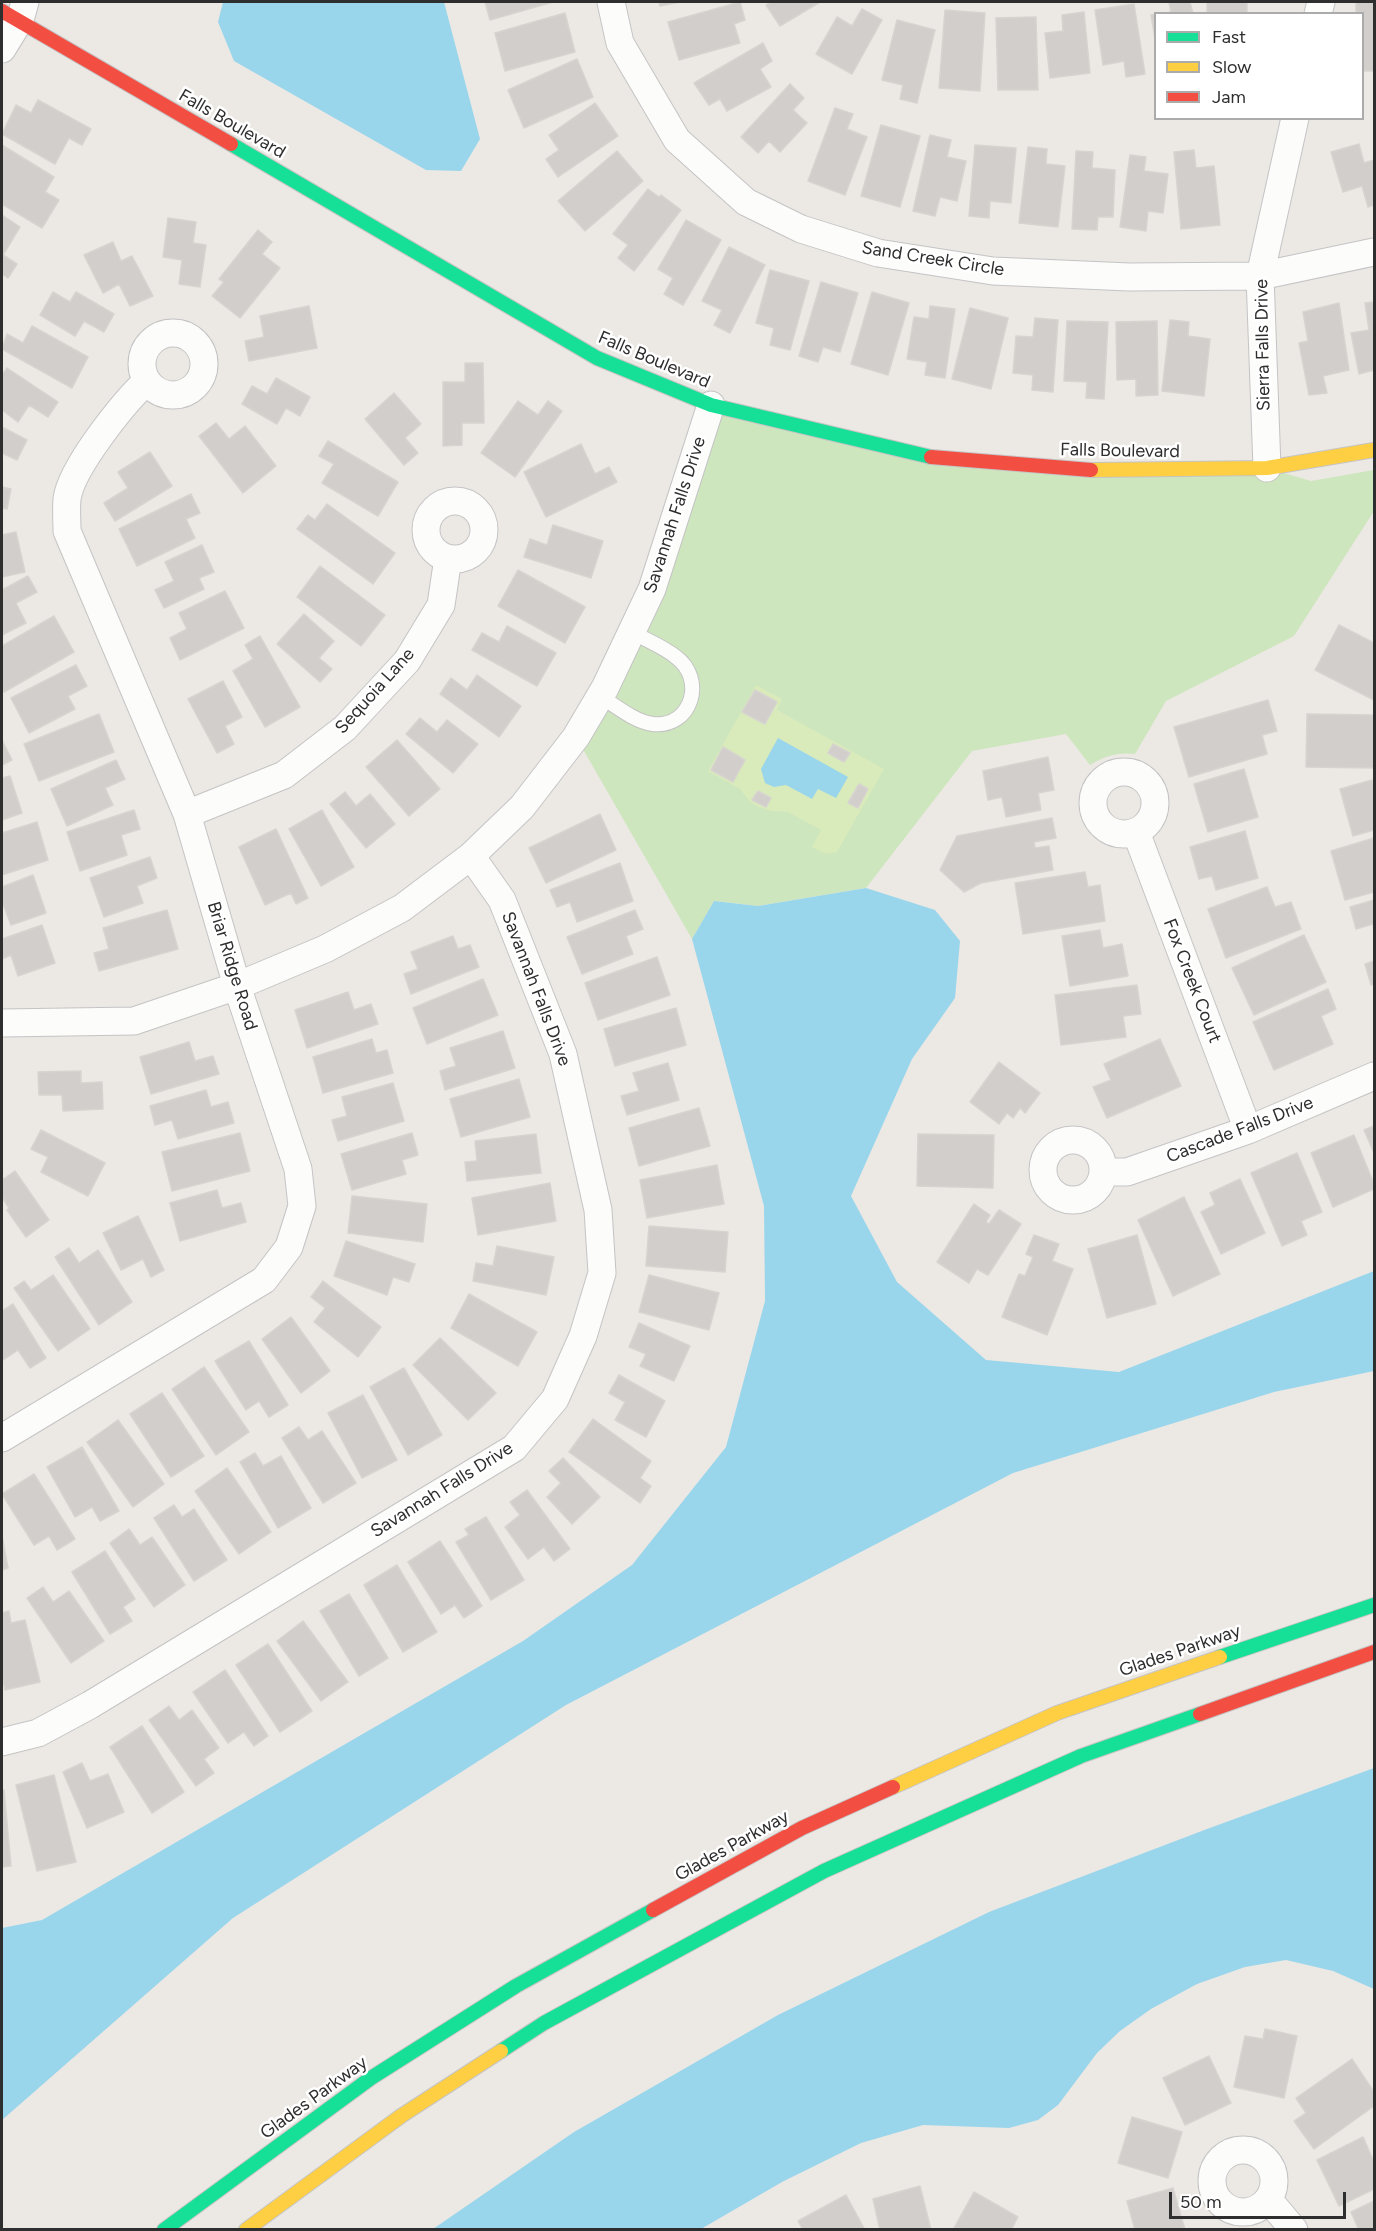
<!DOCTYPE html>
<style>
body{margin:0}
#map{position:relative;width:1376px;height:2231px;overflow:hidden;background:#ece8e4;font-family:Figtree,sans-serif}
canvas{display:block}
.frame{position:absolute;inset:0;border:3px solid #2e2e2e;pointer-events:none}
.legend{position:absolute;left:1154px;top:12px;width:210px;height:108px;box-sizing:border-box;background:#fff;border:2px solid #ababab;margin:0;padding:8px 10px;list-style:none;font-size:18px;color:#2e2e2e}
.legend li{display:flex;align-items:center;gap:12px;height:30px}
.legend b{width:30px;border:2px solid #ababab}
.scale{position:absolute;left:1169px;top:2192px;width:177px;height:27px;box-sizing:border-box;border:3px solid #2e2e2e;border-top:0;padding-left:8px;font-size:18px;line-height:21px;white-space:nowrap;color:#2e2e2e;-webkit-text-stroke:4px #fff;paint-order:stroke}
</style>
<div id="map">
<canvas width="1376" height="2231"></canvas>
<div class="frame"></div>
<ul class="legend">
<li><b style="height:8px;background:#16e098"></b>Fast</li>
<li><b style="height:8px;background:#ffcf43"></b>Slow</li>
<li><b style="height:8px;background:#f24e42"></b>Jam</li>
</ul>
<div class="scale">50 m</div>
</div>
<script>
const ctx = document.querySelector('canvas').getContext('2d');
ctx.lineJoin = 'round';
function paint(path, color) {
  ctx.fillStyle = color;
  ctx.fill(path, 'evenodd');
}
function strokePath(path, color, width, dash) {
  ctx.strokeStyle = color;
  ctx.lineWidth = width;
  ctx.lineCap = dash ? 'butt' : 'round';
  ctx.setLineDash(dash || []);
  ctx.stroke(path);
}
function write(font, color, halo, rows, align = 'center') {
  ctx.font = font + ' Figtree,sans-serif';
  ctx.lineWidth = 5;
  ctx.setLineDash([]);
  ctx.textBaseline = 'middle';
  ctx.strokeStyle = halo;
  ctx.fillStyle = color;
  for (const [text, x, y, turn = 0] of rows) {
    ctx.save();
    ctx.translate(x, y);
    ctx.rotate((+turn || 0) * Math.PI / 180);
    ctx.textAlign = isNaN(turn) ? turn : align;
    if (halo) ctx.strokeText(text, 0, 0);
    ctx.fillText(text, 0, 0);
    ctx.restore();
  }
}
paint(new Path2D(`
 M711 405 929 457 1267 468 1311 481 1374 470V511L1294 636 1166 701 1135 754C1117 752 1105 756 1090 765L1066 734 972 751 866 888 758 906 714 901 692 939 576 737 605 688Z`), '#cee6be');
paint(new Path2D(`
 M756 685 782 699 777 710 884 769 837 852 826 854 812 847 821 830 788 812 771 811 759 807 750 802 740 789 708 771Z`), '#d9eabb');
paint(new Path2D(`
 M223 2H444L480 139 461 171 426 170 234 61 218 22Z
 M778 738 848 777 836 798 818 789 812 799 786 785 774 787 765 783 761 769Z
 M866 888 935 910 960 941 955 998 912 1059 851 1196 897 1282 986 1360 1119 1372 1374 1271V1371L1274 1392 1013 1473 566 1705 233 1918 2 2120V1928L42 1920 523 1641 632 1565 726 1447 765 1301 764 1206 692 939 714 901 758 906Z
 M1374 1768V1989L1333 1971 1286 1960 1245 1967 1197 1984 1151 2009 1120 2031 1097 2053 1058 2105 1038 2120 1009 2128 923 2125 861 2143 782 2182 701 2229H433L574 2132 778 2015 989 1912 1207 1829Z`), '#99d6ec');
const building = new Path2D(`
 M485 2H553L490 20Z
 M659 2H680L660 6Z
 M740 2 745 20 734 24 740 43 679 60 668 22Z
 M772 2H820L780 26 766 5Z
 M1169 2H1190L1193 14H1160L1171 12Z
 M1207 2H1247V14H1207Z
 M1356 2H1374V71H1362V14H1356Z
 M1134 4 1145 74 1126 77 1124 61 1103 65 1095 10Z
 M862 9 882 20 852 74 816 54 837 17 852 26Z
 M945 10 985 13 980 91 939 88Z
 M1084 12 1090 73 1050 78 1045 33 1063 31 1062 15Z
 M565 13 575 52 505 71 495 33Z
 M1156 14V44L1151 15Z
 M1036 17 1038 90H998L996 18Z
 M897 20 935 30 917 103 900 99 903 85 882 80Z
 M763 43 772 61 760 69 771 87 727 111 720 99 709 105 694 83Z
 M577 59 593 97 524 128 508 90Z
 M790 84 804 98 793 110 807 123 780 152 769 141 758 153 741 137Z
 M38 100 91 129 82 145 69 138 55 164 2 134 16 105 31 113Z
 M595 103 618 136 558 177 546 159 559 150 549 135Z
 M835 108 853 114 847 129 867 137 845 195 808 181Z
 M881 125 920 136 900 207 861 196Z
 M930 135 951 140 947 157 966 161 957 201 940 197 935 216 913 211Z
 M1359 144 1364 163 1374 160V205L1368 207 1362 186 1343 192 1331 152Z
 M2 145 54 177 45 192 59 200 42 228 2 204Z
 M975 145 1016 148 1011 203 990 201 989 218 969 216Z
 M1028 147 1047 149 1046 164 1065 166 1058 227 1019 223Z
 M1194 150 1196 168 1214 166 1220 225 1181 229 1174 152Z
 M617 151 643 181 585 231 558 201Z
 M1076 151 1093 152 1092 168 1115 170 1113 217H1098L1097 230 1072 229Z
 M1130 155 1146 157 1144 171 1168 174 1163 213 1148 211 1146 231 1120 227Z
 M648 189 659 197 661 195 681 210 634 271 618 258 628 245 613 234Z
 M2 215 20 227 3 255 17 264 8 278 2 274Z
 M168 218 196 222 193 243 206 245 200 287 179 284 182 260 163 257Z
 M686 220 721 240 683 305 664 294 673 278 658 269Z
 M258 230 272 242 262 254 280 268 240 318 212 296 224 282 219 279Z
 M113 242 121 261 132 256 153 296 130 306 119 284 103 293 84 255Z
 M729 247 765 265 730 333 714 325 722 310 702 301Z
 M770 270 809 281 790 350 770 345 774 328 756 323Z
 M821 282 858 293 840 352 823 347 818 362 799 356Z
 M53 292 70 302 76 292 114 314 104 332 84 321 75 336 40 315Z
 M872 292 909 303 888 375 851 364Z
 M1374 302V370L1359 374 1351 333 1369 330 1365 303Z
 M1339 303 1349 370 1323 376 1327 393 1309 395 1299 343 1308 341 1303 312Z
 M309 306 317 348 249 361 245 341 264 337 260 316Z
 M930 306 955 309 945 378 925 375 927 362 907 359 914 317 929 319Z
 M970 308 1008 318 991 389 952 379Z
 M1035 318 1058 320 1053 392 1032 390 1033 375 1013 373 1016 336 1033 337Z
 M1170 320 1189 322 1188 336 1210 339 1204 396 1162 391Z
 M1067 321 1108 322 1104 399 1086 398 1087 382 1064 381Z
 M1157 321 1158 395 1136 396V379L1117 380 1116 322Z
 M32 326 88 357 72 388 2 349 7 334 23 343Z
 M465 363H483L484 423H462V445L443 446V382H465Z
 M7 368 58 402 48 417 29 405 18 422 2 410V375Z
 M276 378 310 397 300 416 286 408 277 424 242 404 252 386 267 394Z
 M394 393 421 424 405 438 418 453 404 465 365 419Z
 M518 401 538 415 548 401 562 411 515 477 481 453Z
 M216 423 229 439 245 426 276 466 243 493 199 436Z
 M2 427 27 440 17 460 2 453Z
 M328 441 398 482 378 516 322 483 334 464 319 456Z
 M581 444 595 474 609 467 617 482 546 517 524 472Z
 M150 452 172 486 115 521 104 503 128 488 118 472Z
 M2 487 11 489 7 509 2 508Z
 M191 494 200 513 186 519 195 538 137 566 119 529Z
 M327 504 395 553 373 584 297 529 308 515 315 520Z
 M553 525 603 541 591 578 524 557 530 539 547 545Z
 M16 532 25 572 2 577V535Z
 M202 545 214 572 199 578 204 589 164 608 155 590 174 581 165 562Z
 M320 566 385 615 361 646 297 597Z
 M518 570 585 607 565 643 498 606Z
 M28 576 37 592 16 603 26 623 2 635V590Z
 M225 591 244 628 180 660 170 638 187 629 179 613Z
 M304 614 334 641 319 658 332 669 320 682 277 644Z
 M54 616 74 652 4 692 2 687V646Z
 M1339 625 1374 643V700L1315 670Z
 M507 626 556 653 537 686 472 650 482 633 499 642Z
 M260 636 300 707 265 727 233 671 253 659 245 645Z
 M76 665 87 686 68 696 75 709 29 733 11 698Z
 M477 675 521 706 499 737 440 694 451 678 467 690Z
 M223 681 242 717 225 726 234 744 217 753 188 699Z
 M755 690 777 702 765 724 742 712Z
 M1268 700 1277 731 1262 735 1267 754 1189 777 1174 727Z
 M99 714 114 752 39 781 24 744Z
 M1307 714 1374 715V768L1306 767Z
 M420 718 437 732 447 720 478 744 453 773 406 734Z
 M2 740 12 760 2 765Z
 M397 740 440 789 409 816 366 767Z
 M833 744 850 753 844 762 828 753Z
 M723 747 745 760 733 782 711 770Z
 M1048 757 1054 790 1038 793 1041 810 1006 817 1002 797 988 800 983 771Z
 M116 760 125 779 105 788 113 805 67 826 51 789Z
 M1244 769 1258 817 1208 832 1194 784Z
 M10 776 22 813 2 820V778Z
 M1372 780 1374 788V830L1353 836 1340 789Z
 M859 784 868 789 858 808 848 803Z
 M758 791 771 798 766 807 752 800Z
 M345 792 356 806 370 794 395 824 366 848 330 804Z
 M134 810 140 829 121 835 127 855 80 871 67 832Z
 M322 810 354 867 321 886 289 829Z
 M600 814 616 850 546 883 529 848Z
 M1052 818 1056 838 1034 842 1035 848 1049 846 1053 870 981 883 964 892 940 870 957 836Z
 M37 822 48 860 2 875V833Z
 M276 829 308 898 296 904 291 893 265 905 239 847Z
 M1245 831 1258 878 1216 890 1212 876 1199 879 1190 847Z
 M1374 838V892L1345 900 1331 851Z
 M150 857 157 878 137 886 143 903 104 917 90 878Z
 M620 863 633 901 577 922 570 902 557 907 550 890Z
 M1085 872 1088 887 1100 885 1105 921 1023 934 1015 883Z
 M33 875 46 913 11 925 3 904 2 905V887Z
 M1267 887 1275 907 1291 902 1301 929 1226 958 1208 909Z
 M1374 900V930L1373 924 1356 929 1350 907Z
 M167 910 178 949 99 971 94 953 109 949 103 928Z
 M635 910 643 929 626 936 633 954 582 974 567 937Z
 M42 925 55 963 18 976 11 955 2 959V939Z
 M1100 930 1103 948 1122 944 1128 976 1070 986 1062 936Z
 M1304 935 1326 982 1254 1015 1232 968Z
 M453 936 458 949 470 945 479 967 411 994 404 974 418 969 411 952Z
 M657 957 670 995 598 1020 585 983Z
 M1374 961V984L1371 985 1365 964Z
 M483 979 498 1015 427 1044 413 1008Z
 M1137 985 1141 1014 1123 1016 1126 1037 1061 1045 1055 995Z
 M1328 989 1336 1009 1321 1016 1333 1044 1274 1070 1253 1022Z
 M348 992 354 1010 371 1004 378 1024 307 1048 295 1010Z
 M676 1008 686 1045 615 1066 604 1029Z
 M503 1031 515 1068 445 1090 440 1071 456 1066 450 1048Z
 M372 1039 376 1053 387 1050 393 1073 323 1093 313 1057Z
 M1160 1039 1181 1086 1107 1118 1093 1087 1111 1080 1104 1064Z
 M189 1042 195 1061 213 1056 219 1074 151 1094 140 1057Z
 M999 1062 1040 1093 1025 1113 1020 1108 1013 1118 1007 1113 999 1124 970 1102Z
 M668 1063 679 1100 627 1115 621 1096 639 1091 633 1073Z
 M81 1071V1083L102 1082 103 1109 63 1111 62 1095H39L38 1072Z
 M519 1079 530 1117 461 1137 450 1099Z
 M393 1083 404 1121 338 1141 332 1120 347 1116 342 1097Z
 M206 1090 211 1107 228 1102 234 1123 178 1139 172 1120 155 1125 150 1106Z
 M699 1108 710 1146 639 1166 629 1128Z
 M1374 1126V1153L1364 1130Z
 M41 1130 105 1163 88 1196 41 1172 48 1157 31 1149Z
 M240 1133 250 1171 172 1191 162 1152Z
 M412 1133 418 1155 402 1160 406 1174 352 1190 341 1154Z
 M536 1134 541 1173 467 1181 465 1162 477 1161 475 1141Z
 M918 1134 994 1135 993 1188 917 1186Z
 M1354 1135 1374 1184V1189L1333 1207 1311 1153Z
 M1297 1153 1322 1212 1301 1221 1307 1235 1282 1246 1251 1173Z
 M717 1165 724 1204 647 1218 640 1180Z
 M15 1171 49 1220 26 1237 7 1210 9 1208 2 1197V1180Z
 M1240 1179 1265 1233 1221 1254 1201 1212 1215 1205 1210 1193Z
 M550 1183 556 1221 478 1235 472 1198Z
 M217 1190 222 1208 241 1203 246 1222 180 1241 170 1203Z
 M352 1196 427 1204 423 1242 348 1233Z
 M1184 1197 1220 1274 1173 1296 1138 1220Z
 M974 1204 990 1215 986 1222 989 1224 999 1210 1021 1224 988 1275 977 1269 969 1283 937 1262Z
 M138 1216 164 1270 151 1277 143 1259 121 1270 103 1233Z
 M649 1226 728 1232 725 1272 646 1266Z
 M1034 1235 1059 1244 1052 1261 1073 1269 1047 1335 1002 1317 1019 1274 1025 1276 1033 1257 1026 1254Z
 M1137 1235 1156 1304 1107 1318 1088 1249Z
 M346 1241 415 1264 409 1282 393 1277 387 1295 334 1276Z
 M497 1246 554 1257 546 1295 473 1281 476 1263 493 1266Z
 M69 1248 79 1263 98 1250 132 1302 99 1325 55 1257Z
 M53 1275 90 1329 58 1351 14 1288 24 1281 31 1290Z
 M649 1275 719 1293 709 1330 639 1312Z
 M323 1281 381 1327 358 1357 314 1322 325 1308 311 1297Z
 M469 1294 537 1332 518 1366 451 1328Z
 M13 1304 46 1358 30 1368 18 1350 3 1360 2 1357V1311Z
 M291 1317 330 1371 301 1393 262 1339Z
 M639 1323 690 1346 674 1381 640 1366 646 1354 629 1347Z
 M440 1338 496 1393 468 1420 413 1365Z
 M249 1341 288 1405 269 1417 259 1401 246 1410 215 1361Z
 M204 1367 249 1432 216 1455 172 1389Z
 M404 1368 442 1435 408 1455 370 1387Z
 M619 1375 665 1401 646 1437 615 1420 625 1402 609 1393Z
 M162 1393 204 1456 171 1477 130 1414Z
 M363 1395 397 1460 362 1478 328 1413Z
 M593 1419 651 1461 640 1478 651 1486 640 1503 569 1452Z
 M118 1420 164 1484 133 1507 87 1442Z
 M299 1427 308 1440 322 1431 356 1483 323 1503 282 1438Z
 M82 1447 119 1511 100 1521 92 1507 75 1517 47 1467Z
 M255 1453 263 1466 281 1456 311 1508 278 1528 240 1462Z
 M563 1458 600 1497 572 1524 547 1497 561 1483 549 1471Z
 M227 1468 271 1532 239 1554 195 1491Z
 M34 1474 75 1539 57 1550 49 1536 34 1545 2 1494Z
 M527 1490 570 1549 554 1561 544 1547 528 1559 505 1527 520 1515 510 1502Z
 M174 1505 182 1517 194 1509 227 1560 194 1581 154 1518Z
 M486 1517 524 1580 491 1600 456 1542 469 1535 465 1529Z
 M129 1529 140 1545 152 1537 185 1585 154 1607 110 1543Z
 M2 1536 8 1568 2 1570Z
 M440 1541 482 1606 464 1618 455 1605 441 1614 408 1562Z
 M105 1551 135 1599 123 1607 132 1621 110 1634 72 1572Z
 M397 1565 437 1632 403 1652 364 1585Z
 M43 1587 53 1602 69 1591 104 1641 71 1663 27 1598Z
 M349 1594 388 1658 359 1676 320 1611Z
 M9 1611 11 1623 25 1620 40 1682 5 1690 2 1674V1613Z
 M303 1621 348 1682 321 1701 277 1641Z
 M268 1644 312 1711 280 1732 236 1665Z
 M225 1670 268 1736 254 1746 244 1732 228 1743 193 1692Z
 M169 1706 179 1720 192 1710 219 1748 204 1759 214 1773 196 1786 149 1720Z
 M142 1726 184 1792 152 1813 110 1747Z
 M82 1763 90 1781 108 1774 124 1812 87 1828 63 1772Z
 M54 1775 76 1862 37 1871 16 1785Z
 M2 1790H4L11 1866 2 1867Z
 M1265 2029 1297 2036 1284 2098 1234 2087 1245 2036 1263 2039Z
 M1209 2056 1231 2103 1185 2125 1163 2078Z
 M1352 2059 1374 2092V2106L1314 2149 1294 2121 1306 2113 1296 2098Z
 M1132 2117 1182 2132 1168 2178 1118 2163Z
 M1363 2137 1374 2162V2189L1339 2206 1317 2160Z
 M920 2186 931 2230H880L873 2199Z
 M1173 2188 1185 2230H1135L1127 2201Z
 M974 2192 1018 2217 1011 2230 954 2228Z
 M846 2195 865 2230H803L798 2221Z
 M1374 2201V2230H1356L1358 2228 1351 2212Z`);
paint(building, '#d1cecb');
strokePath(building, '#d7d4d0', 1.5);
const lane = new Path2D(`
 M600 696C616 706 635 722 653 724 692 728 706 679 676 657 664 647 646 640 632 632`);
const street = new Path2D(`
 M611 2 620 43 677 140 746 202 801 229 878 253 993 271 1129 277 1260 276 1374 252
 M1318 14 1321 2
 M2 49 20 20 25 2
 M142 364a31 31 0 1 1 62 0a31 31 0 1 1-62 0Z
 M1267 468 1260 276 1295 118
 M426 530a29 29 0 1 1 58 0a29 29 0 1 1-58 0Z
 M1093 803a31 31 0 1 1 62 0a31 31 0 1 1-62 0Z
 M187 814 284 775 345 728 407 661 441 605 448 558
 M1136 832 1248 1130
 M2 1023 134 1021 237 986 325 949 402 908 471 856 522 807 576 737 605 688 652 589 711 405
 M1043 1170a30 30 0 1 1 60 0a30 30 0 1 1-60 0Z
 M1103 1172H1127L1248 1130 1374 1076
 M2 1438 264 1280 289 1247 302 1206 298 1169 237 986 187 814 67 531C67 521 66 509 67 499 71 468 124 402 147 381
 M2 1742 38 1733 90 1705 514 1448 555 1399 583 1336 602 1273 598 1210 563 1054 502 900 471 856
 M1212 2181a31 31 0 1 1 62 0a31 31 0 1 1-62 0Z
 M1268 2199 1294 2230`);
const fast = new Path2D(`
 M231 144 597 358 711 405 931 457
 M1220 1657 1374 1605
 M501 2051 544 2023 824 1871 1081 1756 1200 1714
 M164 2230 371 2078 516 1986 653 1910`);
const slow = new Path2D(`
 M1091 470 1267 468 1374 450
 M893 1787 1057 1713 1220 1657
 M246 2230 401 2116 501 2051`);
const jam = new Path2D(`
 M2 11 231 144
 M931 457 1091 470
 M1200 1714 1374 1652
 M653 1910 802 1828 893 1787`);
strokePath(lane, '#c5c4c5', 16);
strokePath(street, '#c5c4c5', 29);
strokePath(fast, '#c5c4c5', 16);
strokePath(slow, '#c5c4c5', 16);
strokePath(jam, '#c5c4c5', 16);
strokePath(lane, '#fcfcfb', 14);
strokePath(street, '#fcfcfb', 27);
strokePath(fast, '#16e098', 14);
strokePath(slow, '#ffcf43', 14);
strokePath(jam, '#f24e42', 14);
write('18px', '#2e2e2e', '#fff', [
 ["Falls Boulevard",232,124,30],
 ["Sand Creek Circle",933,259,9],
 ["Sierra Falls Drive",1263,345,-91],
 ["Falls Boulevard",654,360,23],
 ["Falls Boulevard",1120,451,1],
 ["Savannah Falls Drive",675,515,-72],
 ["Sequoia Lane",375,691,-48],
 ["Briar Ridge Road",232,966,73],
 ["Fox Creek Court",1192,981,69],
 ["Savannah Falls Drive",536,989,69],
 ["Cascade Falls Drive",1240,1130,-21],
 ["Savannah Falls Drive",442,1490,-32],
 ["Glades Parkway",1180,1651,-19],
 ["Glades Parkway",732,1846,-29],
 ["Glades Parkway",314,2098,-36]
]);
</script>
